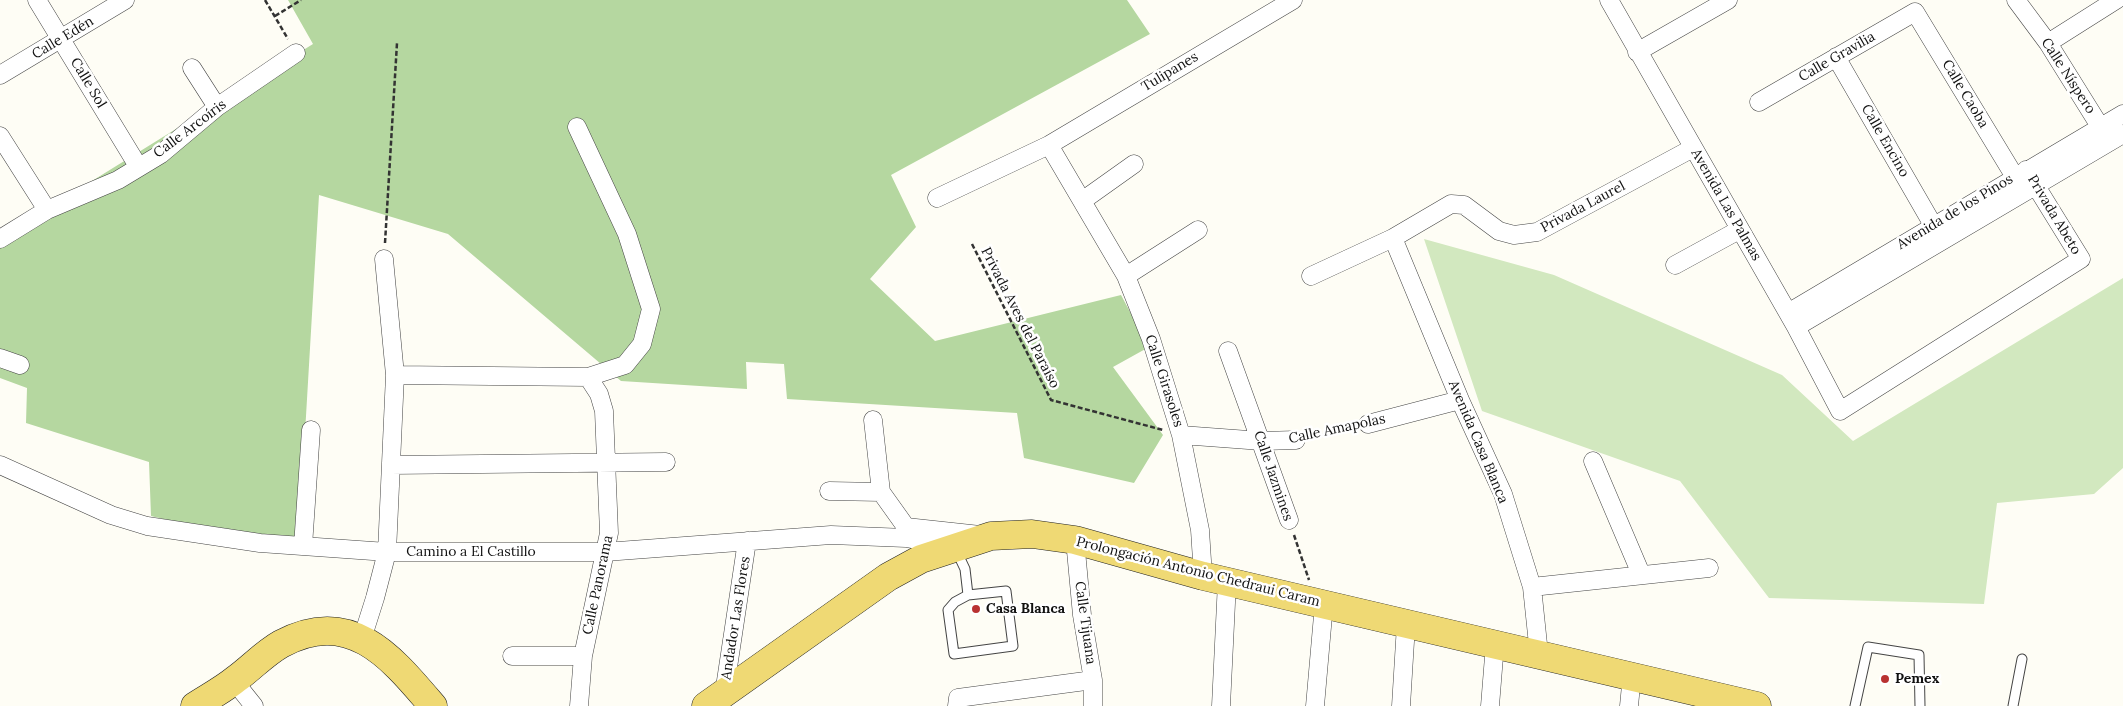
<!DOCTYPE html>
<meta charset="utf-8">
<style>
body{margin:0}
canvas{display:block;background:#fefdf5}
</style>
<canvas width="2123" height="706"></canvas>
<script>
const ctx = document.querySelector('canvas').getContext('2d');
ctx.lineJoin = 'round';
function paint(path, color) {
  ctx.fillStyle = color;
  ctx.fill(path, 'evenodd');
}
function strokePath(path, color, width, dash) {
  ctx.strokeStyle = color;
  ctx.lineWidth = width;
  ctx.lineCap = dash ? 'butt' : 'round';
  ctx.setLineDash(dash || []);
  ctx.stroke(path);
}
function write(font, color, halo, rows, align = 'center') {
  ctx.font = font + ' Lora,serif';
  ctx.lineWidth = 5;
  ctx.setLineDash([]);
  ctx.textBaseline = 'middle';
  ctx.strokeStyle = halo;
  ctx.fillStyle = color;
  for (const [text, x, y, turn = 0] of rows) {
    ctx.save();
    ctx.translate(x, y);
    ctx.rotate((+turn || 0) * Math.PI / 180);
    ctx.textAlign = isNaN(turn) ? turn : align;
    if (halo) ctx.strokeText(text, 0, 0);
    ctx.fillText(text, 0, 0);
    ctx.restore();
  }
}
paint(new Path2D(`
 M1424 239 1554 275 1782 375 1853 441 2123 278V468L2094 494 1997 503 1984 604 1769 598 1680 481 1482 411Z`), '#d2e8bf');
paint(new Path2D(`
 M288 0H1127L1150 34 891 175 916 227 870 279 935 341 1121 295 1149 347 1113 367 1163 435 1134 483 1024 458 1017 413 787 399 784 364 746 362 747 389 621 381 448 234 319 195 298 552 151 516 149 462 26 423 27 388 0 378V238L313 44Z`), '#b5d7a0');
const service = new Path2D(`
 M956 550 965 569 968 595 1006 591 1013 646 954 654 948 610 955 602 968 595
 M1855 706 1868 647 1919 655 1920 706
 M2013 706 2022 659`);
const minor = new Path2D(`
 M37 0 138 166
 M1609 0 1796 327 1840 411 2081 259 2026 170
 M2016 0 2048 43 2101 128 2109 133
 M2048 43 2116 0
 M1637 52 1728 0
 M1836 57 1933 225
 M192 68 217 107
 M0 75 125 0
 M1759 102 1915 12 2015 177
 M0 136 47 210
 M1049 145 1126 276 1151 339 1181 435 1200 530 1203 576
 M937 198 1049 145 1293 0
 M1082 201 1134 164
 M1393 238 1460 400 1503 494 1532 587 1539 654
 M0 239 47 210 118 180 161 154 217 107 296 53
 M1675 265 1739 230
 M1126 276 1198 230
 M1311 276 1393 238 1451 204 1464 205 1499 231 1514 235 1537 232 1693 148
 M1788 313 2123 114
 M1796 327 2123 134
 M1228 351 1289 520
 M0 358 20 365
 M395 375 588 377 625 365 642 344 651 309 627 234 577 127
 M873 420 881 492 906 527V538
 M1368 424 1460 400
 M1181 435 1262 441 1296 440
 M1593 461 1641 574
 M0 465 111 515 147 526 260 543 387 552H605L831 535 906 538 950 546
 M391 465 666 462
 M829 491 881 492
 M906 527 980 535
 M1075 540 1082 615 1093 680V706
 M303 546 311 430
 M1532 587 1709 568
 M362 639 375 598 387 552 395 375 384 259
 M512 656H583
 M234 681 254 706
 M724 694 747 541
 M579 706 583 656 609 533 604 411 599 394 588 377
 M957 706 958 698 1093 680
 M1221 706 1227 582
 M1315 706 1324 604
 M1401 706 1406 625
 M1490 706 1495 644
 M1629 706 1632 675`);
const primary = new Path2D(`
 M195 706C209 697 224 689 236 679 251 668 265 653 281 644 351 606 392 658 433 706
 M706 706 888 577 921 559 991 536 1032 534 1075 540 1203 576 1757 706`);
strokePath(service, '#444', 11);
strokePath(minor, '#444', 19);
strokePath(primary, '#222', 29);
strokePath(new Path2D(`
 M265 0 288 39
 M275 16 301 0
 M385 243 397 43
 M972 244 1051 400 1163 430
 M1310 437 1354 427
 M1294 535 1309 580`), '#333', 2.5, [5, 2.5]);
strokePath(service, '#fff', 9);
strokePath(minor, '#fff', 18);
strokePath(primary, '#efd974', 28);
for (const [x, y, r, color] of [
 [976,609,5,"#b93231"],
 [1885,679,5,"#b93231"]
]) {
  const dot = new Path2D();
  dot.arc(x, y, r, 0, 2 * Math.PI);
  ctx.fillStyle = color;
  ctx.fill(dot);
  strokePath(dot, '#fff', 2);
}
write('14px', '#111', '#fff', [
 ["Calle Edén",63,38,-31],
 ["Calle Gravilia",1837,57,-30],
 ["Tulipanes",1170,72,-31],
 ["Calle Níspero",2068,76,57],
 ["Calle Sol",88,83,59],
 ["Calle Caoba",1965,94,59],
 ["Calle Arcoíris",190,129,-37],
 ["Calle Encino",1885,141,60],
 ["Avenida Las Palmas",1726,205,60],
 ["Privada Laurel",1583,207,-28],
 ["Avenida de los Pinos",1955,212,-31],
 ["Privada Abeto",2054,215,59],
 ["Privada Aves del Paraíso",1020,318,63],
 ["Calle Girasoles",1164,381,72],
 ["Calle Amapolas",1337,429,-12],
 ["Avenida Casa Blanca",1478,442,67],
 ["Calle Jazmines",1273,476,71],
 ["Camino a El Castillo",471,552],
 ["Prolongación Antonio Chedraui Caram",1198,572,14],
 ["Calle Panorama",598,585,-78],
 ["Andador Las Flores",736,618,-81],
 ["Calle Tijuana",1085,623,82]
]);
write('bold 14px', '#111', '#fff', [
 ["Casa Blanca",986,609],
 ["Pemex",1895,679]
], 'left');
</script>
